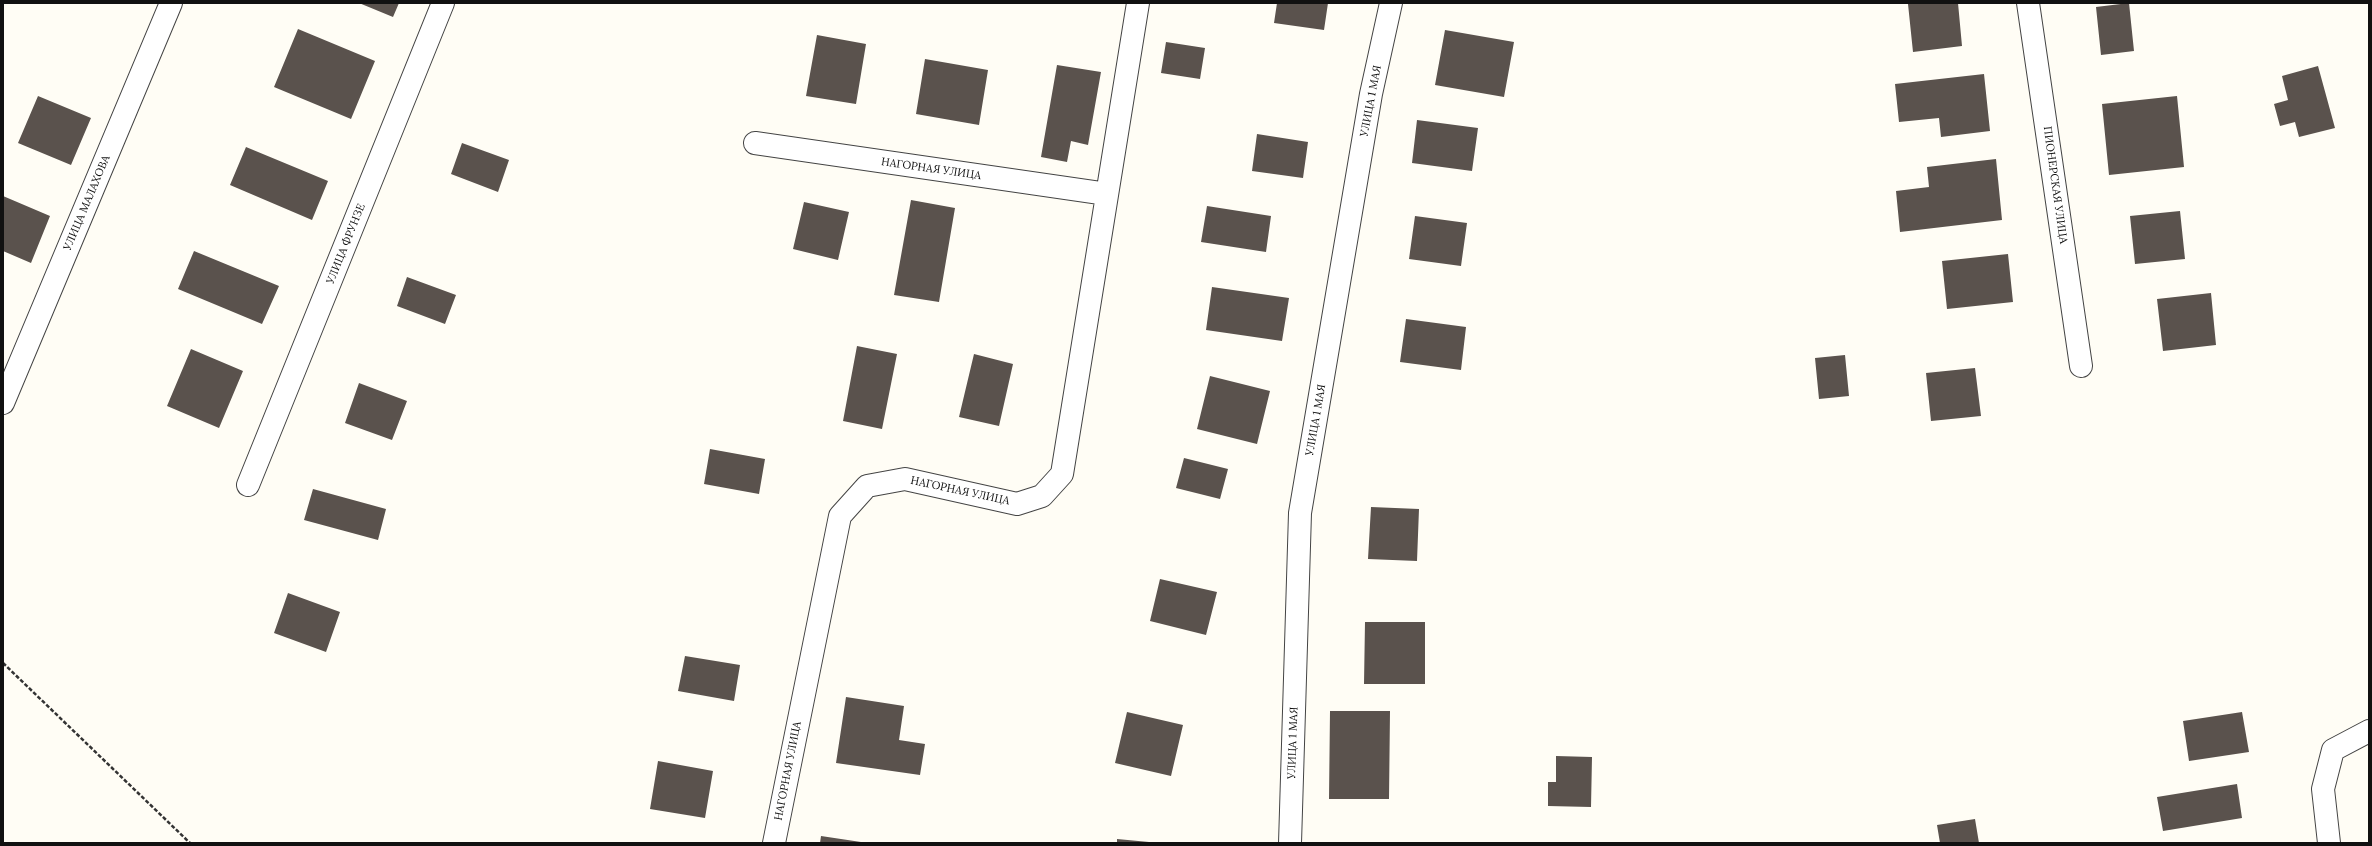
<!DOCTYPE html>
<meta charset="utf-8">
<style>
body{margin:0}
#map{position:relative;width:2372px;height:846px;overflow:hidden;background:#fffdf5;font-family:Lora,serif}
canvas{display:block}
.frame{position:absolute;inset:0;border:4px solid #111;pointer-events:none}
</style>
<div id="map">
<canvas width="2372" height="846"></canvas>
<div class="frame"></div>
</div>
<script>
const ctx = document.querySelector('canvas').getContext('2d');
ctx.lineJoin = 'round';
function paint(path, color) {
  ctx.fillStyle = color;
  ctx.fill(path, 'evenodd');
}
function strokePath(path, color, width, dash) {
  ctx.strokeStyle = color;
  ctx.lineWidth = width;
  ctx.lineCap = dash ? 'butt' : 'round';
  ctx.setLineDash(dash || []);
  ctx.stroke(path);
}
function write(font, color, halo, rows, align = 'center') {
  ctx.font = font + ' Lora,serif';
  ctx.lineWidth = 4;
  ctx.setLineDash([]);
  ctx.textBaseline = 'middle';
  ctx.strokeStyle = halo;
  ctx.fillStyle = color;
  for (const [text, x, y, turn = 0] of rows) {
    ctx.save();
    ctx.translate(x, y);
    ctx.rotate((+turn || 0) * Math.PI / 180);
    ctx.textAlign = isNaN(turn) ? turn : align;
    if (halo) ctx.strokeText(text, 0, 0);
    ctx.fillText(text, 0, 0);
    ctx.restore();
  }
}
paint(new Path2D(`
 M359 3H399L393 17Z
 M1277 3H1328L1324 30 1274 23Z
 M1958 3 1962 46 1913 52 1908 4Z
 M2129 3 2134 51 2101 55 2096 7Z
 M298 29 375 61 351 119 274 87Z
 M1445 30 1514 42 1504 97 1435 85Z
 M817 35 866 44 856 104 806 96Z
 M1166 42 1205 48 1200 79 1161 73Z
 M925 59 988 70 979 125 916 114Z
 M1057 65 1101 72 1088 145 1071 141 1067 162 1041 157Z
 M2318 66 2335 128 2299 137 2295 122 2280 126 2274 104 2288 100 2282 76Z
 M1984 74 1990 131 1941 137 1939 118 1899 122 1895 84Z
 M38 96 91 118 71 165 18 143Z
 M2177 96 2184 167 2109 175 2102 104Z
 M1417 120 1478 128 1472 171 1412 163Z
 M1257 134 1308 142 1303 178 1252 171Z
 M462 143 509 160 498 192 451 174Z
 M246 147 328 181 312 220 230 185Z
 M1996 159 2002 220 1900 232 1896 191 1929 187 1927 167Z
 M3 196 50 216 31 263 3 251Z
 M911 200 955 208 939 302 894 295Z
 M804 202 849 212 838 260 793 249Z
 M1207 206 1271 216 1266 252 1201 242Z
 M2180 211 2185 259 2135 264 2130 216Z
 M1415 216 1467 223 1461 266 1409 259Z
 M194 251 279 286 262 324 178 289Z
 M2008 254 2013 302 1947 309 1942 261Z
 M407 277 456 295 445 324 397 306Z
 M1212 287 1289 298 1282 341 1206 330Z
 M2211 293 2216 345 2163 351 2157 299Z
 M1406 319 1466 327 1461 370 1400 362Z
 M857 346 897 354 882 429 843 421Z
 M191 349 243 371 219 428 167 406Z
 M974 354 1013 364 999 426 959 417Z
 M1845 355 1849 396 1819 399 1815 358Z
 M1975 368 1981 416 1931 421 1926 373Z
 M1210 376 1270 391 1257 444 1197 429Z
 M359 383 407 401 392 440 345 423Z
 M710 449 765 459 759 494 704 484Z
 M1184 458 1228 469 1220 499 1176 488Z
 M313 489 386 509 378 540 304 520Z
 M1371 507 1419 509 1417 561 1368 559Z
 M1160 579 1217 592 1206 635 1150 621Z
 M288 593 340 612 326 652 274 633Z
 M1365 622H1425V684H1364Z
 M685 656 740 665 734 701 678 691Z
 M846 697 904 706 899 740 925 744 920 775 836 763Z
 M1330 711H1390L1389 799H1329Z
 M1127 712 1183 725 1171 776 1115 763Z
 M2242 712 2249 752 2189 761 2183 721Z
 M1556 756 1592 757 1591 807 1548 806V782H1556Z
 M658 761 713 771 705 818 650 809Z
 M2237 784 2242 818 2163 831 2157 797Z
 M1975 819 1979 843H1940L1937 825Z
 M821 836 861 842V843H820Z
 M1117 839 1149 842V843H1117Z`), '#5a524d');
const street = new Path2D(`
 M2028 3 2081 366
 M755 143 1107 194
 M3 403 171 3
 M248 485 443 3
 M774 843 840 516 867 486 905 479 1017 504 1042 496 1062 474 1138 3
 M1290 843 1300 513 1371 94 1391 3
 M2329 843 2323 789 2333 750 2369 731`);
strokePath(street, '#444', 24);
strokePath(new Path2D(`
 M3 663 190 843`), '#333', 2.5, [4, 2]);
strokePath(street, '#fff', 22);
write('11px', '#111', '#fff', [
 ["УЛИЦА 1 МАЯ",1371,101,-79],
 ["НАГОРНАЯ УЛИЦА",931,169,8],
 ["ПИОНЕРСКАЯ УЛИЦА",2055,185,82],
 ["УЛИЦА МАЛАХОВА",87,203,-67],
 ["УЛИЦА ФРУНЗЕ",346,244,-68],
 ["УЛИЦА 1 МАЯ",1316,420,-80],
 ["НАГОРНАЯ УЛИЦА",960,491,12],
 ["УЛИЦА 1 МАЯ",1293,743,-88],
 ["НАГОРНАЯ УЛИЦА",788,771,-79]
]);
</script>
